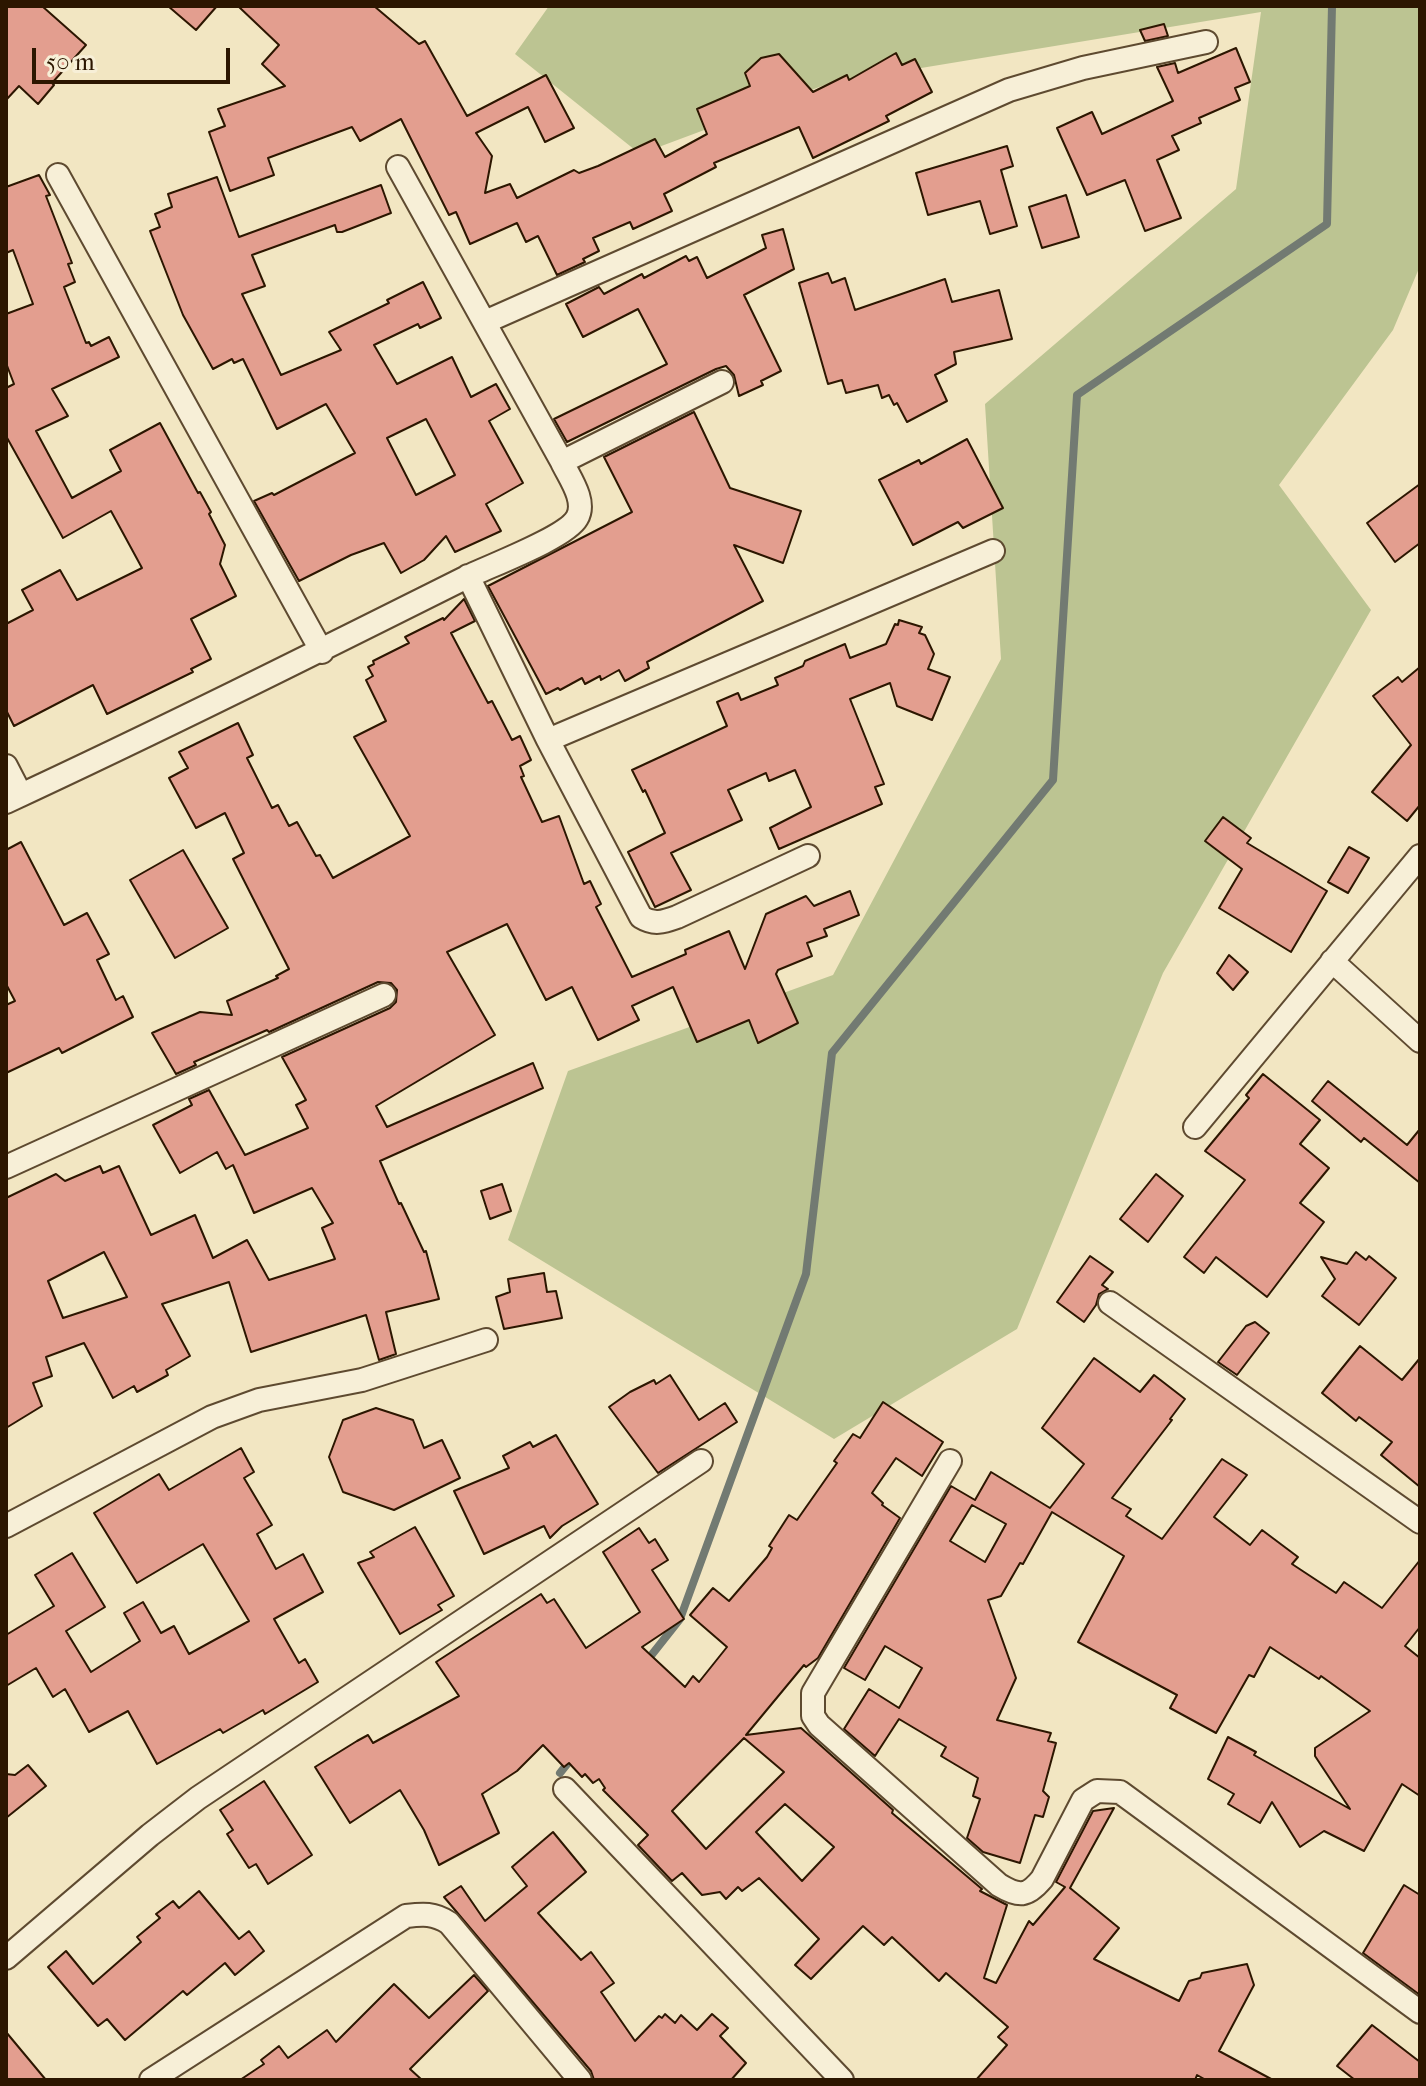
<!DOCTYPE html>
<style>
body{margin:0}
#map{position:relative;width:1426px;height:2086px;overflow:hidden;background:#f2e6c2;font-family:"IM FELL French Canon",serif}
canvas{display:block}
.frame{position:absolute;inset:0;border:8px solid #2c1600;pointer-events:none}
.scale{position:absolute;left:32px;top:48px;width:198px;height:36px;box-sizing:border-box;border:4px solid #2c1600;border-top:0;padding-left:10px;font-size:24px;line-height:28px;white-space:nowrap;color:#2c1600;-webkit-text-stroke:6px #f7efd7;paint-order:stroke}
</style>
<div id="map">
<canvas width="1426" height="2086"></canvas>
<div class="frame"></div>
<div class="scale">50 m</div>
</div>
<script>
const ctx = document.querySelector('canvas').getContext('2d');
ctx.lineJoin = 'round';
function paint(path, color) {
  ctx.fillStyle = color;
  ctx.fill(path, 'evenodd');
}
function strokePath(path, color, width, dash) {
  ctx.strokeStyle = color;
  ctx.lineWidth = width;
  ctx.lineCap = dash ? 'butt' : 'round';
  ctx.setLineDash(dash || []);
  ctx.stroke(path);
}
paint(new Path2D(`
 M549 6H1420V266L1393 330 1279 485 1371 610 1163 973 1017 1329 834 1439 508 1240 568 1071 833 975 1001 659 985 404 1236 189 1261 12 830 83 640 154 515 54Z`), '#bcc492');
strokePath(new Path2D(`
 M646 1662 680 1619 806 1274 832 1053 1053 780 1077 395 1327 224 1332 6
 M560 1773 572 1758`), '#727a72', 8);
const building = new Path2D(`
 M6 6H42L86 45 52 83 54 85 38 104 19 86 6 100Z
 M168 6H217L196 30Z
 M238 6H374L419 44 425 41 467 116 546 75 574 128 545 142 528 107 476 133 492 156 485 193 510 184 517 198 574 170 579 173 598 166 655 139 665 157 707 134 697 109 750 86 745 73 761 58 779 54 813 92 847 75 849 80 896 53 902 65 915 59 932 92 886 116 889 121 813 158 799 127 714 163 716 167 664 194 672 211 633 229 630 222 593 238 599 251 583 259 585 262 557 275 538 236 526 242 517 223 470 244 456 212 449 215 401 119 360 141 352 127 268 158 274 175 230 191 209 132 225 126 218 109 285 86 262 64 279 45Z
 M1164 24 1168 36 1145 41 1140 30Z
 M1236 48 1250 82 1235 88 1240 100 1199 118 1201 123 1172 136 1179 150 1157 160 1181 218 1145 231 1125 180 1087 195 1057 128 1092 112 1102 134 1173 101 1157 67 1175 63 1178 73Z
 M1007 146 1013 166 1001 170 1017 226 990 234 980 201 928 215 916 173Z
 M39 175 50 195 46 196 72 263 68 264 75 282 64 287 86 343 89 342 91 346 109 337 119 357 52 389 68 416 36 431 72 498 121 471 110 450 160 423 198 493 200 492 211 512 209 514 225 545 220 564 236 596 191 619 211 659 191 669 193 672 107 714 93 685 14 726 6 710V624L33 610 22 590 60 570 77 600 142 568 111 511 63 538 6 436V388L14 384 6 363V314L33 304 13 250 6 253V187Z
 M217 177 239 237 381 185 391 213 342 232H337L335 225 252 255 265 286 242 294 281 375 341 350 329 332 389 303 387 300 423 282 441 318 420 328 418 324 374 345 397 384 452 357 471 397 496 384 510 409 489 421 523 483 486 504 501 531 455 552 446 536 424 560 401 573 384 543 351 555 299 581 254 501 272 493 274 495 355 453 326 404 277 429 243 359 234 363 232 359 213 369 183 315 150 231 160 227 155 214 172 207 168 194ZM426 419 455 475 416 495 387 438Z
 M1066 195 1079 237 1042 248 1029 207Z
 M783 229 794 269 744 295 781 371 761 381 763 385 739 396 734 375 726 366 716 369 567 442 554 419 667 364 638 309 583 337 566 304 599 287 604 294 642 274 644 278 686 256 689 261 697 257 707 278 766 248 762 235Z
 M828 273 832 283 845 278 855 310 945 279 952 302 999 290 1012 339 954 352 956 364 935 375 947 401 907 422 897 403 894 405 889 395 882 398 878 385 846 393 842 380 828 384 799 283Z
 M694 412 730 488 801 511 783 563 734 545 763 601 647 662 649 668 625 681 619 670 601 680 600 676 585 684 582 678 560 690 558 688 546 694 488 586 632 512 604 457Z
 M967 439 1003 508 963 528 958 522 913 545 879 480 919 460 921 464Z
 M1420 484V543L1395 562 1367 523Z
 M464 599 475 621 451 633 488 703 492 701 512 740 520 736 531 760 520 766 524 776 521 777 542 822 559 816 584 884 590 881 601 904 596 907 632 977 686 954 685 950 729 931 745 969 766 914 806 896 814 906 850 891 859 915 824 929 827 936 807 943 812 956 778 970 776 974 798 1023 758 1043 749 1020 697 1042 673 987 632 1006 639 1020 598 1040 572 987 546 1000 507 924 447 952 495 1035 376 1106 387 1127 533 1063 543 1088 380 1161 399 1204 401 1203 424 1252 426 1251 439 1299 386 1312 396 1354 379 1360 366 1315 251 1352 229 1282 162 1304 190 1356 166 1370 168 1375 137 1392 134 1386 113 1398 84 1343 46 1357 52 1376 33 1383 42 1406 6 1428V1198L56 1174 65 1181 100 1166 103 1173 119 1166 151 1235 195 1215 213 1258 247 1240 269 1280 335 1259 322 1228 333 1223 312 1188 254 1213 233 1165 226 1169 217 1152 180 1173 153 1125 192 1105 189 1099 209 1090 245 1155 308 1128 296 1105 306 1100 282 1057 390 1008 396 1002 397 990 391 983 378 982 269 1032 267 1030 194 1062 196 1065 176 1074 152 1033 200 1012 232 1015 227 1001 278 978 276 976 289 969 233 859 244 853 225 813 196 828 169 778 188 768 179 752 238 723 253 755 247 758 272 808 278 805 289 826 297 822 316 856 320 855 333 878 410 836 354 737 386 721 366 680 373 676 368 667 374 664 373 661 409 643 405 637 443 618 444 620ZM104 1252 127 1297 63 1318 48 1281Z
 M899 620 922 627 919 633 925 635 934 654 928 669 950 677 932 720 897 706 890 683 850 699 884 784 875 787 882 804 779 849 770 828 811 807 795 770 769 781 766 773 728 790 742 820 671 853 691 890 655 907 628 852 665 833 645 790 643 792 632 770 727 726 717 702 738 693 741 700 778 685 775 678 803 666 805 661 845 644 850 658 886 644 895 624 898 625Z
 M1420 667V805L1407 821 1372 792 1411 745 1373 696 1398 677 1402 682Z
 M1223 817 1251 838 1247 843 1327 891 1291 952 1219 908 1242 869 1205 841Z
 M21 842 64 925 87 913 109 954 97 960 116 1000 123 996 133 1017 62 1053 59 1048 6 1073V1005L15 1001 6 984V850Z
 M1349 847 1369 858 1348 893 1328 882Z
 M183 850 228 928 175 958 130 880Z
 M1229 955 1248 972 1233 990 1217 973Z
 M1263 1074 1320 1120 1300 1144 1329 1168 1300 1203 1324 1222 1267 1297 1216 1257 1204 1273 1184 1257 1245 1180 1205 1151 1249 1098 1246 1095Z
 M1328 1081 1407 1145 1420 1129V1183L1364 1138 1361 1142 1312 1101Z
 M1156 1174 1183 1196 1148 1242 1120 1219Z
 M502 1184 511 1211 490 1219 481 1191Z
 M1356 1252 1366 1260 1369 1256 1396 1278 1359 1325 1322 1296 1335 1279 1321 1257 1347 1264Z
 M1090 1256 1113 1272 1102 1285 1108 1289 1099 1294 1096 1305 1084 1322 1057 1302Z
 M544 1273 547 1292 556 1291 562 1318 504 1329 496 1297 510 1292 508 1279Z
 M1255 1322 1269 1333 1237 1375 1218 1362 1246 1326Z
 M1360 1346 1402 1380 1420 1358V1487L1381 1455 1392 1442 1359 1417 1356 1421 1322 1393Z
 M1094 1358 1140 1392 1154 1375 1185 1399 1170 1419 1172 1420 1112 1498 1131 1509 1126 1516 1162 1539 1222 1459 1247 1475 1214 1517 1250 1545 1262 1530 1298 1557 1292 1564 1336 1593 1344 1582 1382 1608 1420 1560V1627L1405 1646 1420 1658V1796L1402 1784 1364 1851 1324 1831 1300 1847 1272 1802 1260 1823 1228 1804 1234 1794 1208 1779 1228 1737 1256 1752 1254 1755 1350 1809 1315 1756V1748L1370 1711 1321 1676 1319 1679 1270 1647 1254 1677 1249 1675 1216 1733 1170 1708 1177 1695 1078 1642 1124 1556 1052 1512 1023 1564 1020 1563 1001 1596 988 1600 1016 1678 997 1720 1051 1733 1048 1741 1056 1743 1043 1791 1049 1797 1043 1817 1035 1815 1020 1863 983 1852 967 1838 980 1799 973 1796 978 1778 941 1756 946 1747 899 1719 875 1756 844 1729 869 1689 899 1708 922 1668 885 1646 865 1680 844 1668 951 1486 975 1500 991 1472 1050 1508 1084 1464 1042 1428ZM972 1505 1006 1524 985 1562 950 1541Z
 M670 1375 699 1420 725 1403 737 1422 658 1473 609 1407 630 1392 654 1380 656 1384Z
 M883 1402 943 1442 922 1476 896 1458 872 1493 883 1503 882 1505 900 1518 818 1658 806 1667 804 1665 746 1735 801 1728 893 1810 892 1813 982 1889 980 1891 1007 1905 984 1978 996 1983 1029 1921 1033 1925 1065 1887 1056 1882 1093 1811 1114 1808 1070 1888 1119 1928 1094 1959 1179 2001 1189 1981 1200 1978 1202 1973 1247 1964 1254 1985 1219 2051 1273 2080H1206L1197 2075 1195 2080H976L1007 2045 998 2037 1008 2027 946 1973 939 1981 892 1937 884 1945 863 1926 811 1979 795 1965 819 1939 759 1878 742 1891 738 1887 726 1899 720 1892 702 1895 682 1873 672 1881 638 1845 648 1835 603 1790 605 1788 599 1779 593 1783 585 1774 582 1777 569 1763 564 1767 543 1745 517 1771 482 1794 499 1833 439 1865 424 1830 400 1790 350 1823 315 1767 357 1741 368 1735 373 1743 459 1696 436 1662 541 1594 547 1603 554 1599 586 1648 640 1612 603 1552 639 1528 649 1543 655 1539 668 1560 652 1570 684 1619 642 1647 685 1687 693 1676 699 1682 727 1647 690 1615 713 1588 729 1601 767 1557 772 1548 769 1546 789 1515 797 1520 837 1463 834 1461 853 1434 860 1438ZM744 1738 784 1772 706 1849 672 1811ZM785 1804 834 1847 802 1881 756 1832Z
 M376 1408 413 1420 424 1448 442 1440 460 1478 394 1510 343 1492 329 1457 343 1420Z
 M556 1435 598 1504 562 1526 550 1538 544 1526 484 1554 454 1491 509 1468 503 1456 530 1442 533 1447Z
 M241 1448 254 1472 244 1478 272 1525 257 1534 276 1569 303 1554 323 1592 274 1619 299 1663 305 1659 318 1682 265 1714 263 1710 223 1733 220 1729 157 1764 128 1711 89 1732 65 1689 53 1697 36 1668 6 1686V1635L54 1606 35 1575 72 1553 105 1607 66 1631 91 1672 140 1641 124 1613 143 1602 161 1633 174 1626 189 1654 249 1621 203 1544 137 1583 94 1513 159 1474 169 1490Z
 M415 1527 454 1596 438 1605 442 1610 400 1634 358 1563 374 1557 370 1552Z
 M28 1765 46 1786 6 1818V1774L15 1775Z
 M264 1781 312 1855 268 1884 256 1864 249 1868 227 1834 233 1830 220 1810Z
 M553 1832 586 1872 538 1913 581 1960 591 1952 614 1983 601 1992 635 2041 659 2016 662 2018 665 2014 675 2023 681 2015 697 2030 712 2014 728 2028 720 2036 746 2063 731 2080H594L591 2071 444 1897 461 1886 485 1921 527 1886 512 1867Z
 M1404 1885 1420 1895V1995L1363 1953Z
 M199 1891 239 1939 249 1931 264 1951 235 1975 225 1963 187 1995 183 1991 125 2040 107 2019 98 2026 48 1967 66 1951 93 1984 141 1942 137 1937 160 1918 156 1914 173 1901 179 1908Z
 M474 1975 488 1991 410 2069 422 2080H240L264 2064 261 2060 279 2046 288 2058 327 2030 336 2042 394 1984 429 2018Z
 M1372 2025 1420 2062V2080H1355L1337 2066Z
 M6 2032 46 2080H6Z`);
paint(building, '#e39e8f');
strokePath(building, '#2c1600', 2);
const street = new Path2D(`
 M58 175 322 652
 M485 322 1009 90 1083 68 1206 42
 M562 462 722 382
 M468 576 548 740 641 917C654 925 663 922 677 917L808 856
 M548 740 993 551
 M6 766 21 795
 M6 802C161 730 313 654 465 578 489 566 566 538 577 518 587 501 569 477 562 462L398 167
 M1332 961 1420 1041
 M1195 1127 1420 856
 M6 1167 384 995
 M1110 1303 1420 1522
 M950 1461 813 1693V1716L819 1725 999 1885C1019 1897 1027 1897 1042 1879L1083 1800 1097 1791 1120 1792 1420 2012
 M6 1526 212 1417 259 1400 362 1380 486 1340
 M565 1789 842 2080
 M6 1958 150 1835 198 1798 701 1461
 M151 2080 406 1916C423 1914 434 1913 449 1923L580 2080`);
strokePath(street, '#5e4a30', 26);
strokePath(street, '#f7efd7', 22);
</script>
